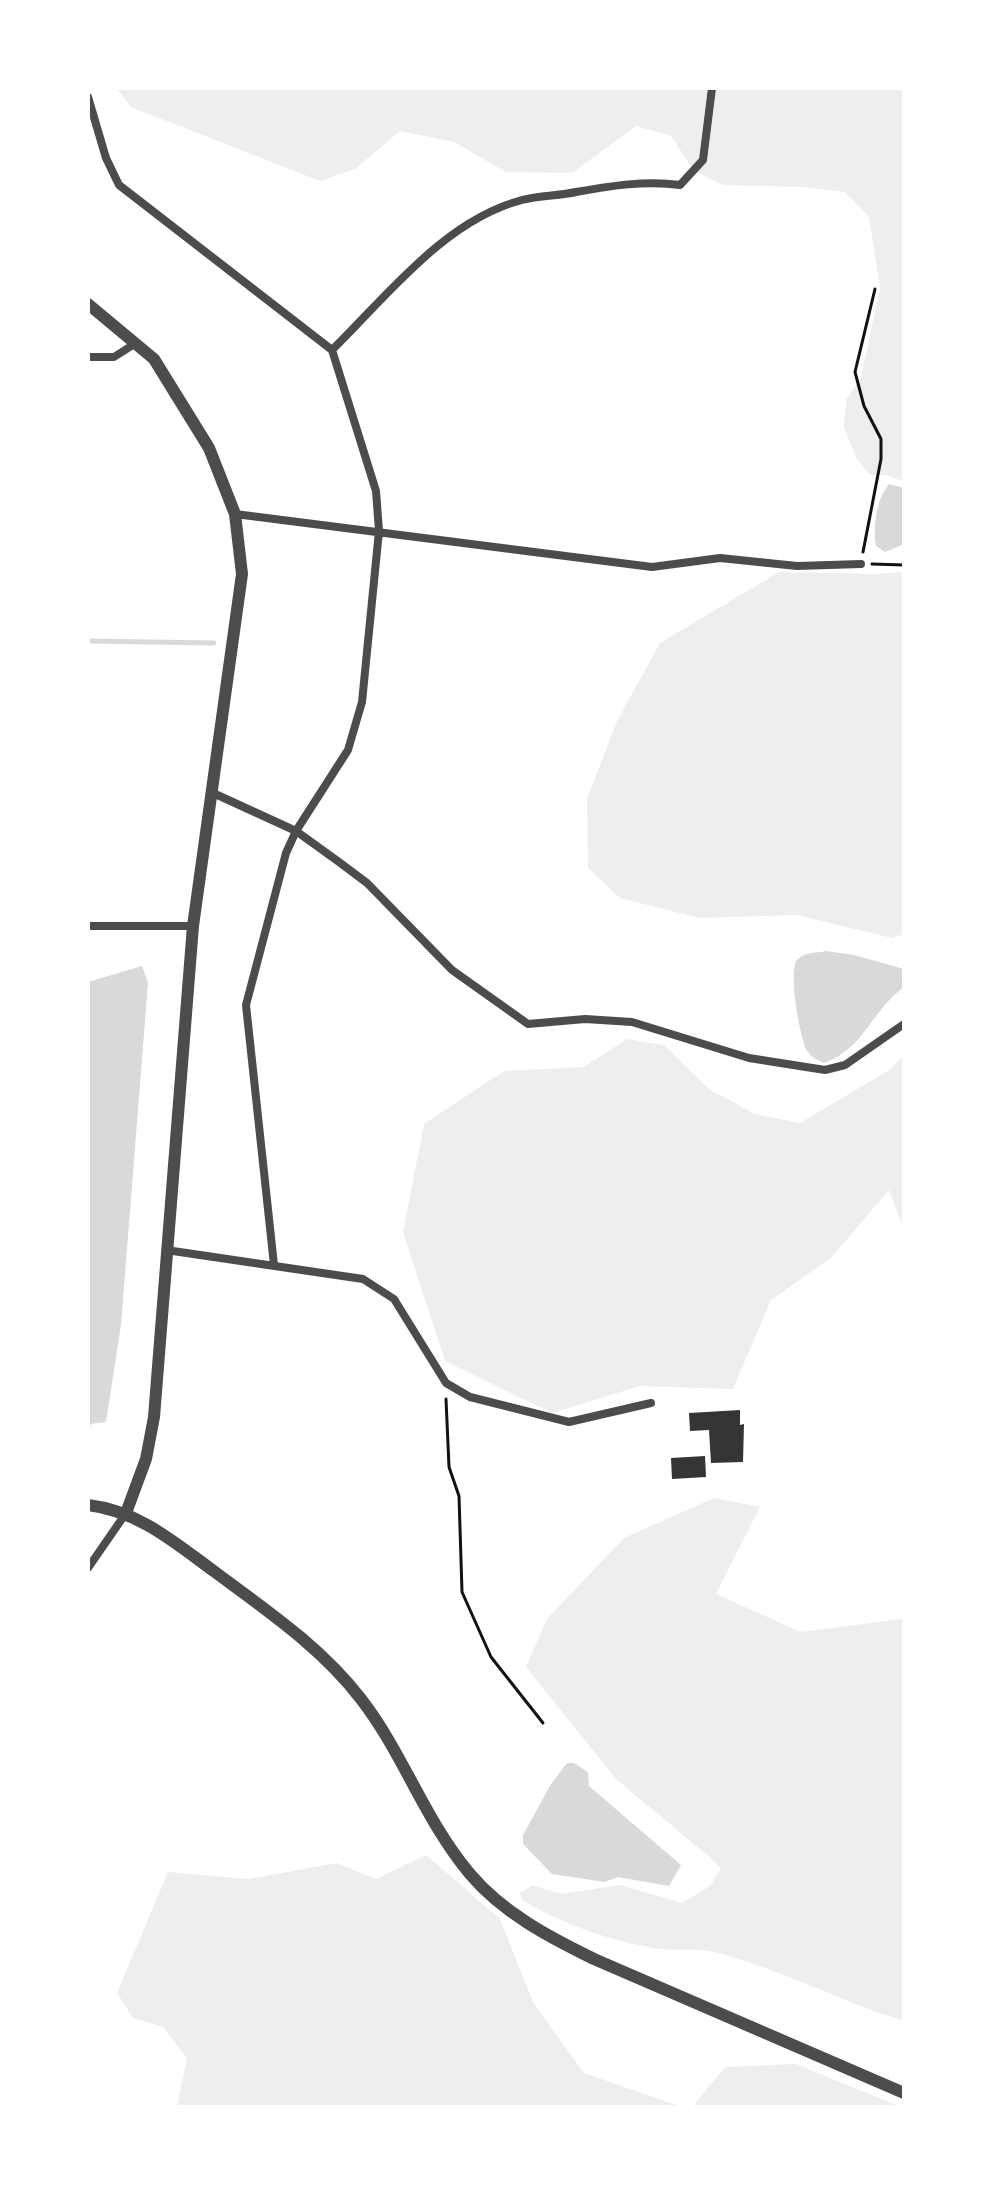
<!DOCTYPE html>
<style>
body{margin:0}
#map{position:relative;width:992px;height:2195px;overflow:hidden;background:#fff;font-family:Raleway,sans-serif}
canvas{display:block}
.frame{position:absolute;inset:0;border:90px solid #fff;pointer-events:none}
</style>
<div id="map">
<canvas width="992" height="2195"></canvas>
<div class="frame"></div>
</div>
<script>
const ctx = document.querySelector('canvas').getContext('2d');
ctx.lineJoin = 'round';
function paint(path, color) {
  ctx.fillStyle = color;
  ctx.fill(path, 'evenodd');
}
function strokePath(path, color, width, dash) {
  ctx.strokeStyle = color;
  ctx.lineWidth = width;
  ctx.lineCap = dash ? 'butt' : 'round';
  ctx.setLineDash(dash || []);
  ctx.stroke(path);
}
paint(new Path2D(`
 M116 88H904V482L888 475H870L857 459 844 428 846 400 861 377 880 288 869 217 845 192 803 187 723 185 694 171 671 136 636 126 572 173 506 172 454 142 400 131 355 169 320 181 131 107Z
 M779 572 875 574 904 572V934L892 938 797 915 699 918 620 898 588 868 587 799 617 721 660 643Z
 M627 1039 664 1045 709 1089 755 1114 800 1123 891 1069 904 1055V1229L889 1190 832 1257 771 1300 733 1389 640 1386 552 1413 445 1361 403 1232 424 1124 504 1071 584 1067Z
 M714 1498 760 1507 716 1594 801 1632 902 1619 904 1612V2021C839 2001 781 1969 714 1952 697 1948 678 1951 660 1949 616 1943 559 1923 522 1900L520 1893 533 1885 561 1894 620 1885 682 1903 710 1886 721 1869 712 1859 616 1779 526 1667 547 1619 624 1538Z
 M426 1855 500 1919 533 2002 584 2073 682 2107H177L187 2058 163 2027 133 2018 117 1993 168 1872 249 1879 337 1863 376 1879Z
 M796 2064 901 2107H692L725 2067Z`), '#eee');
paint(new Path2D(`
 M889 484 904 488V544L885 552 876 546C873 527 876 499 889 484Z
 M826 951 854 955 904 969V987C871 1011 864 1049 824 1063 818 1060 812 1058 808 1052 800 1040 788 972 797 960 803 952 817 953 826 951Z
 M142 966 148 983 121 1325 106 1422 91 1424 88 1440V982Z
 M567 1763H574L588 1772 589 1786 681 1865 669 1886 618 1877 605 1882 552 1874 523 1844V1835L551 1784Z`), '#d9d9d9');
strokePath(new Path2D(`
 M88 641 214 643`), '#d9d9d9', 5);
paint(new Path2D(`
 M740 1410V1425L744 1424 743 1462 711 1463 709 1430 690 1431 689 1413Z
 M705 1456 706 1477 672 1479 671 1458Z`), '#353535');
strokePath(new Path2D(`
 M863 552 881 459V439L864 406 855 372 875 289
 M872 564 904 565
 M446 1399 449 1467 459 1496 462 1592 491 1657 543 1723`), '#111', 3);
strokePath(new Path2D(`
 M88 97 106 158 119 185 332 350 376 491 379 531 362 702 348 750 296 831 286 853 246 1005 274 1265
 M332 350C387 296 445 220 522 200 539 195 559 196 576 192 610 186 646 180 680 185L703 160 712 88
 M88 357H114L136 343
 M235 514 652 567 720 558 797 566 861 564
 M213 793 296 831 339 862 367 883 452 970 528 1024 585 1019 632 1022 749 1058 825 1070 845 1065 904 1024
 M88 926H193
 M166 1250 363 1279 394 1299 446 1383 470 1397 569 1422 651 1403
 M88 1568 126 1513`), '#4c4c4c', 8);
strokePath(new Path2D(`
 M88 304 154 359 209 448 235 514 242 574 193 926 154 1417 146 1459 126 1513
 M88 1505C139 1511 174 1542 215 1572 266 1610 321 1647 361 1699 403 1753 425 1821 470 1874 503 1913 549 1937 594 1959L904 2093`), '#4c4c4c', 12);
</script>
